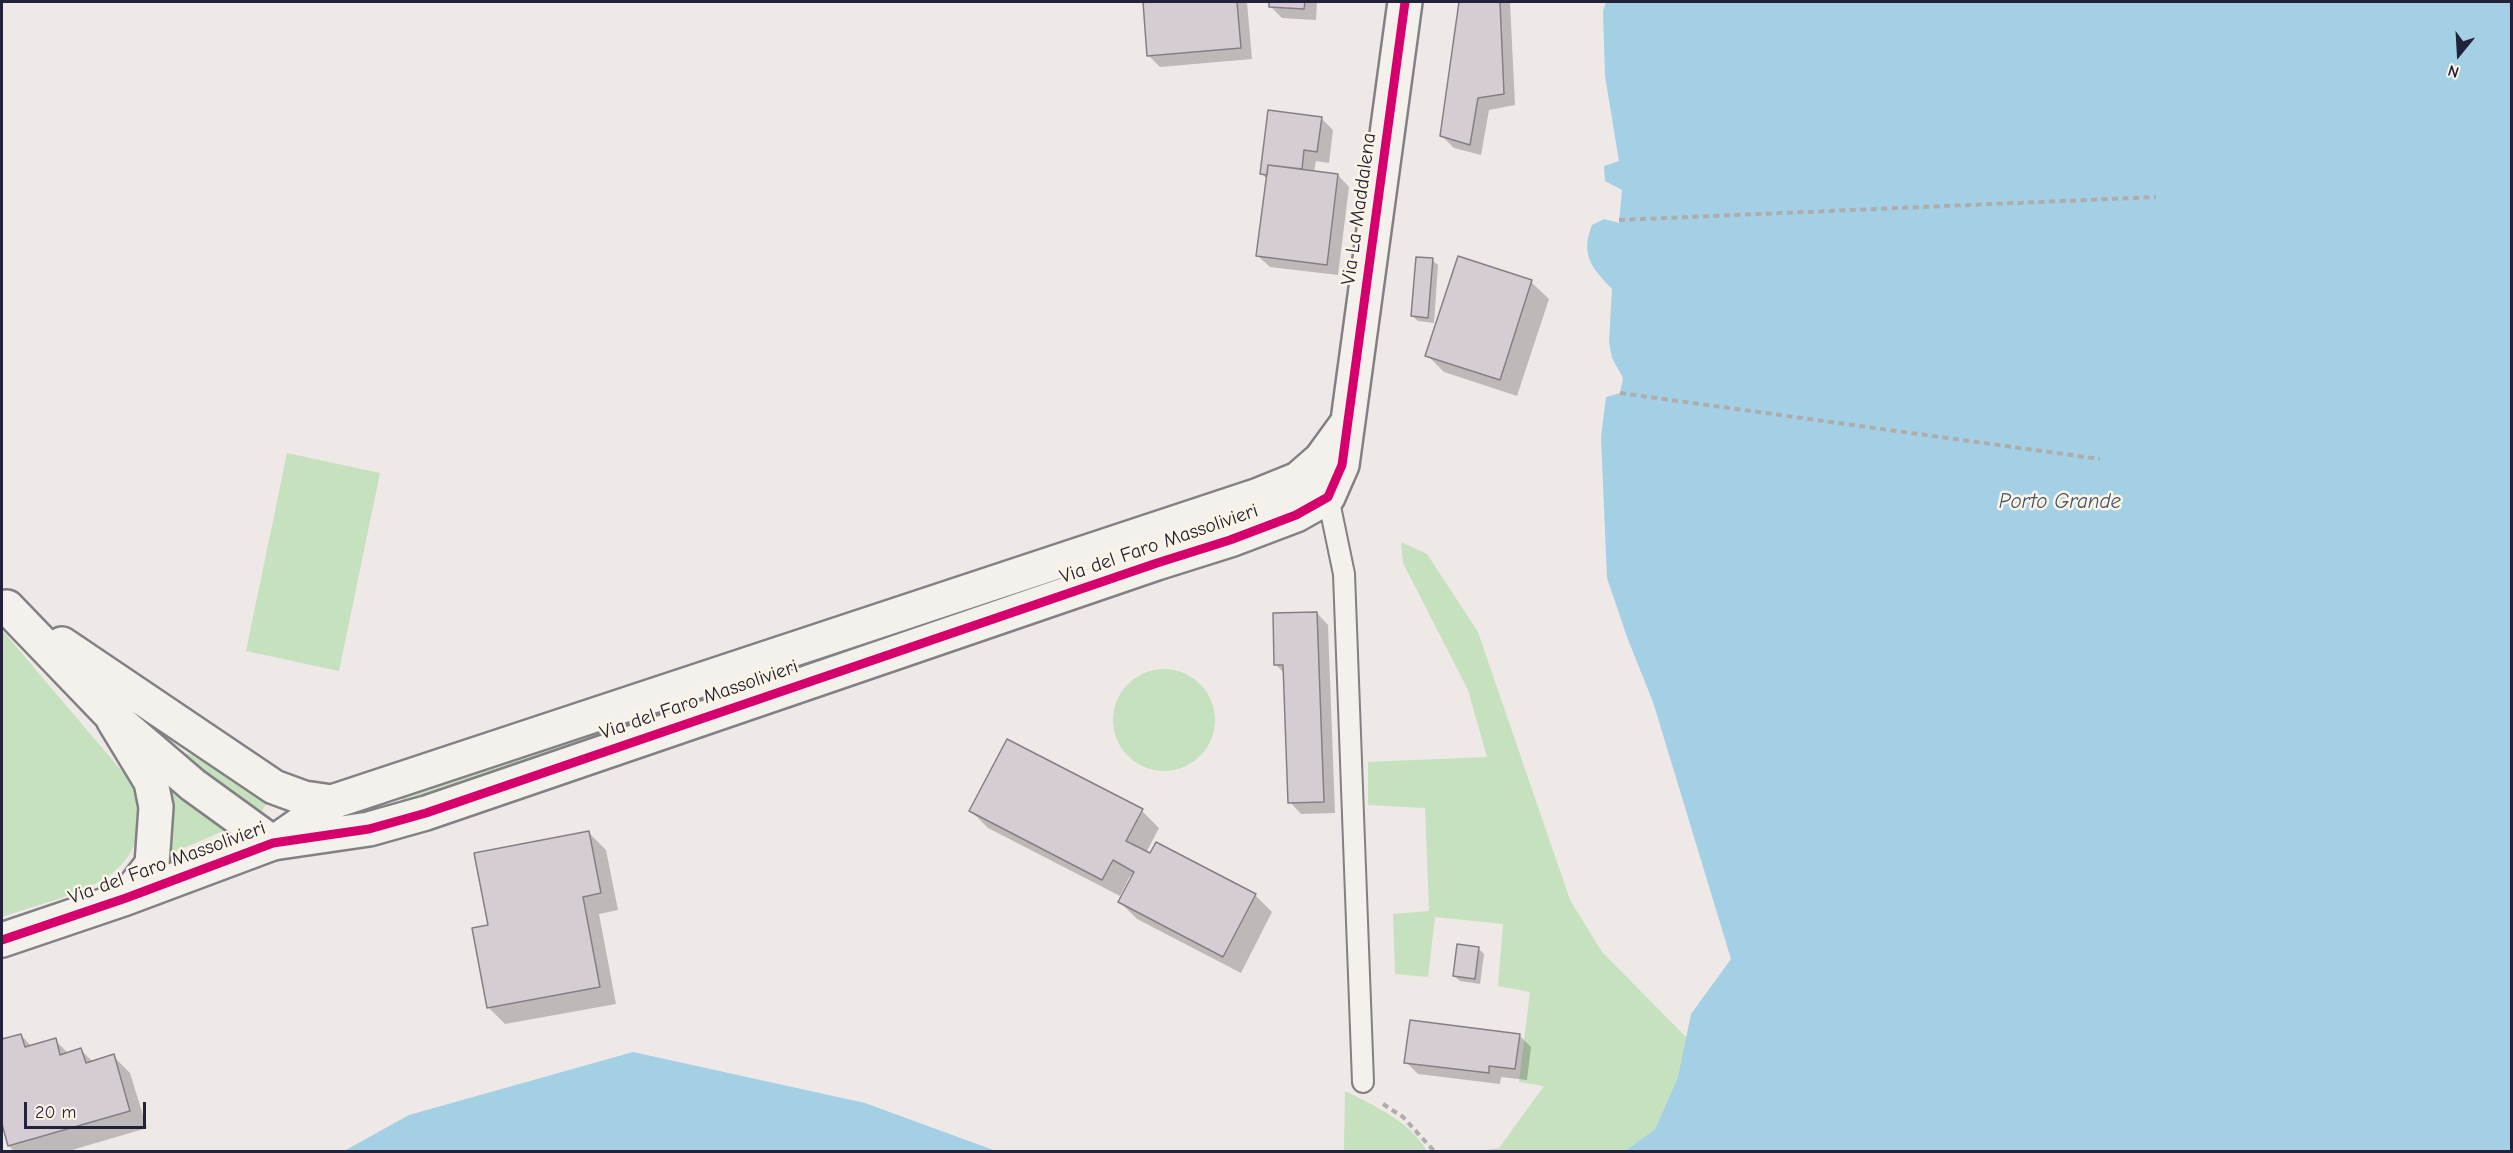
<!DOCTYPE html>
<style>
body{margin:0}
#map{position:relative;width:2513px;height:1153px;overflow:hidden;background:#eee8e6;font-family:"Comic Neue",sans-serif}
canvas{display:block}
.frame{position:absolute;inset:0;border:3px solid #22223b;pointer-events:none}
.north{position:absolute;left:2429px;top:24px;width:60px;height:60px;-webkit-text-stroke:4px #fcf5e5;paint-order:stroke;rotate:198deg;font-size:16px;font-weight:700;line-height:24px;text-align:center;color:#22223b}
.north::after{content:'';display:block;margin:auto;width:21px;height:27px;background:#22223b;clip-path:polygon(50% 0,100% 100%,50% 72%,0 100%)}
.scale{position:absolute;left:24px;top:1102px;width:122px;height:27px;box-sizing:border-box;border:3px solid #22223b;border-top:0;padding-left:8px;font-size:18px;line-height:21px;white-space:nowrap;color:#22223b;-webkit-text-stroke:4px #fcf5e5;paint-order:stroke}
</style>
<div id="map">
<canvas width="2513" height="1153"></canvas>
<div class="frame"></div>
<div class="north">N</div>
<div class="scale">20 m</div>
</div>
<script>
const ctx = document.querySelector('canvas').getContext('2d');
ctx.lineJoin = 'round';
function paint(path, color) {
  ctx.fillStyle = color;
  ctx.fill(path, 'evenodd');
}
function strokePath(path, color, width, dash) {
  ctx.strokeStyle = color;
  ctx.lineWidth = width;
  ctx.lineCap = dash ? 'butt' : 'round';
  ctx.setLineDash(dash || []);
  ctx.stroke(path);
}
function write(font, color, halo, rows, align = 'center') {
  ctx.font = font + ' "Comic Neue",sans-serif';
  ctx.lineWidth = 5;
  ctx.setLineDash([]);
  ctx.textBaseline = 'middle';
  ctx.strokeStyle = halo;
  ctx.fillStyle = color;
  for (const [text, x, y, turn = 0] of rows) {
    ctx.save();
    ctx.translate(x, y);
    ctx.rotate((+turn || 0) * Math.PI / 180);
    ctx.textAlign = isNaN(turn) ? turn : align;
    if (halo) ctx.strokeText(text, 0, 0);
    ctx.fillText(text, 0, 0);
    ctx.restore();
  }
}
paint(new Path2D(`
 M287 453 380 473 339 671 246 651Z
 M1401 542 1427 554 1478 632 1570 900 1602 952 1688 1039 1678 1077 1655 1129 1625 1151H1479L1499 1148 1544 1086 1519 1082 1530 992 1498 986 1503 924 1435 917 1428 977 1395 974 1393 914 1429 911 1425 808 1368 805V762L1487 757 1468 690 1403 563Z
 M1148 543 1156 548 406 804 403 802 400 796Z
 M2 630 132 783C164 882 73 892 2 917Z
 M1113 720a51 51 0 1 1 102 0a51 51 0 1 1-102 0Z
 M185 753C212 758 248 784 266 804L261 812 244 806 187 762Z
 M163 780 228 829 165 856Z
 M1345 1091C1375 1106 1409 1121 1427 1151H1344Z`), '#c6e1be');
paint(new Path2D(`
 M1606 2H2511V1151H1625L1655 1129 1678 1077 1691 1014 1731 959 1653 702 1627 637 1607 578 1601 437 1606 397 1620 393 1623 378 1612 358 1609 342 1612 289C1592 268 1580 255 1592 225L1604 219 1619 223 1622 190 1605 181 1604 166 1619 161 1605 76 1603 11Z
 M633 1052 865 1103 996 1151H344L409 1115Z`), '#a4d0e5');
paint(new Path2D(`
 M1144 2H1247L1252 59 1160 67 1148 55Z
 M1270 2H1317L1316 20 1282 18 1270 6Z
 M1461 2H1510L1515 105 1489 110 1481 155 1454 148 1442 136Z
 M1270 112 1321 118 1333 130 1329 163 1316 161 1314 172 1338 175 1349 187 1338 275 1270 267 1258 256 1268 180 1262 174Z
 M1432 260 1438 265 1434 323 1418 321 1412 316Z
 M1531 282 1549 299 1517 396 1444 372 1427 355Z
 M1317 613 1328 625 1335 813 1301 814 1290 802 1285 674 1276 665Z
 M971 811H1142L1159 828 1146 853 1255 895 1272 912 1241 973 1137 919 1120 902 1133 878 1130 876 1120 896 988 828Z
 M589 833 606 850 618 910 599 914 616 1004 505 1024 488 1007 490 926Z
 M1478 948 1484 954 1480 984 1460 981 1454 976Z
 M21 1035 32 1047 55 1040 69 1054 81 1050 93 1062 113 1056 130 1073 147 1128 65 1152H15L9 1146 2 1118V1041Z
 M1519 1035 1531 1047 1527 1080 1501 1077 1500 1084 1418 1074 1406 1062Z`), '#0003');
const building = new Path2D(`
 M1143 2H1237L1241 48 1147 56Z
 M1269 2H1305L1304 9 1269 7Z
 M1459 2H1500L1504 94 1478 98 1470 145 1440 136Z
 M1268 110 1322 117 1317 152 1304 150 1302 169 1268 165 1267 175 1260 174Z
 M1268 165 1338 174 1327 265 1256 256Z
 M1458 256 1532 280 1500 380 1425 356Z
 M1416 257 1433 258 1428 318 1411 316Z
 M1317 612 1324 802 1288 803 1283 665H1274L1273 613Z
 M1007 739 1143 809 1126 841 1150 853 1156 842 1256 894 1223 957 1118 902 1134 872 1113 860 1102 880 969 811Z
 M589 831 601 893 583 897 600 987 487 1008 472 928 488 925 474 853Z
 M1457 944 1479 947 1475 979 1453 976Z
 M1410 1020 1520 1034 1515 1069 1489 1066V1073L1404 1063Z
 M21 1034 25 1047 56 1038 60 1055 81 1048 86 1063 114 1054 130 1111 8 1146 2 1124V1039Z`);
paint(building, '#d6cdd4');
strokePath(building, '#828084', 1.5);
const service = new Path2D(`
 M1328 497 1344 574 1363 1082`);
const minor = new Path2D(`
 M114 721 151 782 156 807 152 864 126 898
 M2 940 126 898 273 843 332 802`);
const tertiary = new Path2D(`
 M7 607 110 714 193 785 273 843 369 829 426 813 1157 563 1230 540 1296 515 1328 497 1342 465 1405 2
 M62 644 274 787 304 798 332 802 1256 496 1298 479 1321 459 1345 426`);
strokePath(service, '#828084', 24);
strokePath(minor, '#828084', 38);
strokePath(tertiary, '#828084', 38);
strokePath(new Path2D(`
 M1619 220 2156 197
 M1620 393 2100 459
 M1383 1104 1403 1117 1435 1152`), '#afacac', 4, [6, 4.5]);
strokePath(service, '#f4f0eb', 20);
strokePath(minor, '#f4f0eb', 33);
strokePath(tertiary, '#f4f0eb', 33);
strokePath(new Path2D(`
 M2 940 126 898 273 843 369 829 426 813 1157 563 1230 540 1296 515 1328 497 1342 465 1405 2`), '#d6006c', 9);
write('20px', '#22223b', '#fcf5e5', [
 ["Via La Maddalena",1359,209,-82],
 ["Via del Faro Massolivieri",1159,544,-19],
 ["Via del Faro Massolivieri",699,700,-19],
 ["Via del Faro Massolivieri",167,863,-20]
]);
write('italic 21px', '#3f536e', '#fcf5e5', [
 ["Porto Grande",2060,502]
]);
</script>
